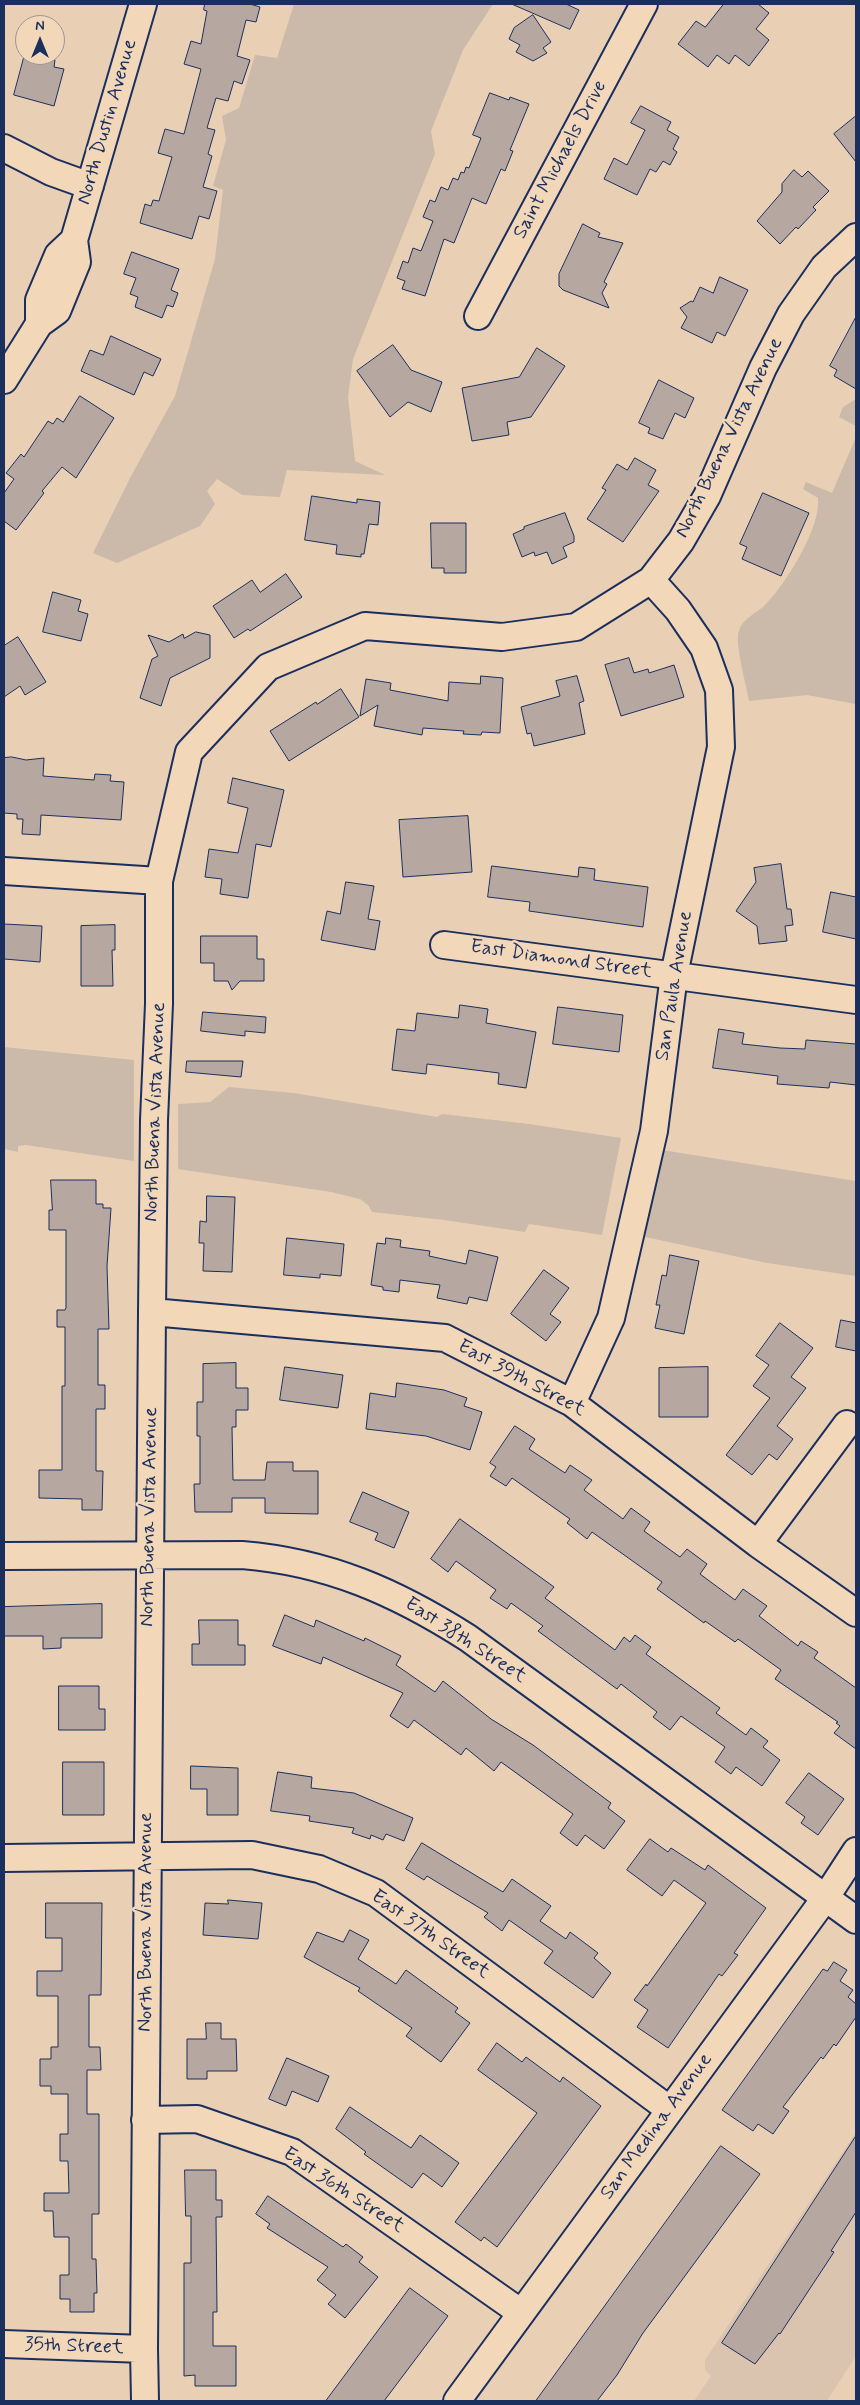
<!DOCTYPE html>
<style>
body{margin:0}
#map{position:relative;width:860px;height:2405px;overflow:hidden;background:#e9d0b5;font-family:Mynerve,sans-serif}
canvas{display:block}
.frame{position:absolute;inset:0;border:5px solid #1b2f5e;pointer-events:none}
.north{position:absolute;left:15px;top:15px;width:50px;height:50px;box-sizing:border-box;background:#f2d7b9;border:1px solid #9c9495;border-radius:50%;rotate:0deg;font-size:14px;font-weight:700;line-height:20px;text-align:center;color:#1b2f5e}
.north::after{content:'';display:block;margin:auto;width:18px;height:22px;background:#1b2f5e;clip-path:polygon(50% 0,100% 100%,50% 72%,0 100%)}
</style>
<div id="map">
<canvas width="860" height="2405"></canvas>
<div class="frame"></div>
<div class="north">N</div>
</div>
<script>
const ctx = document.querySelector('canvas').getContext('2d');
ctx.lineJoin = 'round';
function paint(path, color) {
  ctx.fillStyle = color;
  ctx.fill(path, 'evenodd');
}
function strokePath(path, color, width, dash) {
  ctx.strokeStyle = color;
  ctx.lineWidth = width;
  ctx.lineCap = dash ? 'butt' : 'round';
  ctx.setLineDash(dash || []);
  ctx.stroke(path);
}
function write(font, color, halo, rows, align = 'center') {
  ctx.font = font + ' Mynerve,sans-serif';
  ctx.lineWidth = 5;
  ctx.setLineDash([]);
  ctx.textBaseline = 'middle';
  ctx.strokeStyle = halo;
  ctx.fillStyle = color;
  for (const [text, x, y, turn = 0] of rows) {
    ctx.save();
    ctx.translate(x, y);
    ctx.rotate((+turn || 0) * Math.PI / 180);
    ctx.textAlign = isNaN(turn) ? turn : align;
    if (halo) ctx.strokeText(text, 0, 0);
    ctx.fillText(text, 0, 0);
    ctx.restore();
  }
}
paint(new Path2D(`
 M856 2132V2356L827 2401H694L711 2376 705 2370V2360Z`), '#dac4af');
paint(new Path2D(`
 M294 4H493L463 50 431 131 435 154 353 359 348 397 355 461 385 475 287 470 280 497 242 495 217 479 207 491 215 504 200 526 117 563 93 553 130 478 175 396 215 259 223 190 213 186 226 140 222 116 239 108 255 55 277 58Z
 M856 399V426L839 417 843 407Z
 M856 437V704L807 695 749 701C746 684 737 652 738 636 739 619 757 614 767 603 787 581 821 528 818 498L803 489 806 482 832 493Z
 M4 1047 134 1060V1161L26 1145 18 1146V1152L4 1149Z
 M229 1087 294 1093 437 1117 442 1114 529 1124 621 1138 602 1235 529 1224 525 1232 444 1220 372 1212 368 1205 360 1199 331 1192 178 1169V1104L210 1102Z
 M662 1150 856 1181V1276L767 1263 645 1237Z`), '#cbb9a9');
const building = new Path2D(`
 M205 4H250L260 7 256 22 246 20 237 56 250 60 242 84 234 81 228 101 216 98 207 128 215 130 208 154 212 156 203 187 217 191 209 219 199 216 192 239 140 223 145 204 151 206 153 200 159 201 172 157 158 153 165 129 184 134 201 69 184 64 191 41 201 44 207 11 204 10Z
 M512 4H566L579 10 570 29Z
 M724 4H758L769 13 756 29 769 40 749 66 735 55 729 64 717 55 708 67 678 44 696 21 705 27Z
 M533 15 551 42 543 48 547 53 533 61 516 52 520 45 509 39 514 28Z
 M25 54 55 60 54 67 64 69 54 106 14 95Z
 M490 93 509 100 510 97 529 104 510 150 513 151 505 171 501 169 486 204 472 198 454 243 444 239 425 296 402 289 405 281 397 278 403 261 408 263 413 248 421 251 433 221 423 217 430 200 435 202 441 187 448 190 453 178 458 180 461 172 464 173 466 167 469 168 481 138 473 135Z
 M641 106 671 122 667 130 679 137 673 149 677 152 670 165 663 161 656 172 650 169 637 195 604 179 614 158 627 165 645 130 631 123Z
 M856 116V162L834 134Z
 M794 170 802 177 808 171 829 191 813 207 816 210 798 229 796 227 780 244 757 221 782 192V184Z
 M583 224 600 233 598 237 623 243 604 282 607 284 602 293 609 308 563 290 559 286V274Z
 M132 252 179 269 171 290 178 293 173 307 167 305 162 318 135 307 138 297 130 294 136 278 124 274Z
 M720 277 748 290 725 336 717 332 712 343 681 328 687 317 680 308 691 301 693 302 700 287 713 293Z
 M856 317V389L834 376 837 370 830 366Z
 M111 336 161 359 153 376 144 372 134 395 81 371 90 350 103 355Z
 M393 345 411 370 442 382 431 412 408 402 390 417 357 371Z
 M537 348 565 366 531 417 507 422 509 435 472 441 462 388 519 377Z
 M659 380 694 398 685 418 675 413 663 439 648 433 650 428 639 423Z
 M80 396 114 418 76 478 62 467 42 491 44 493 16 530 4 521V493L14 479 6 473 21 454 24 457 48 421 53 424 57 418 63 422Z
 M635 458 656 470 648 485 659 491 623 542 587 519 606 490 602 488 617 464 627 470Z
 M763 493 809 513 781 576 742 559 747 547 740 544Z
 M312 496 357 503V499L380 502 378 525 369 524 364 554H361V557L336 554 337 545 305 540Z
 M565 513 574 536V542L563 547 567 557 552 564 547 552 535 556 534 552 522 557 513 534 524 529V527Z
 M431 523H466V573H444V568H432Z
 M286 574 302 597 250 631 248 629 234 638 213 606 252 580 260 592Z
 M53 592 81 600 78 611 88 614 81 641 43 632Z
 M196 632 210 635V658L170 678 161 706 140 698 152 659 158 656 148 635 169 642 183 634 184 638Z
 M18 637 46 682 25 695 20 686 4 697V646Z
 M629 658 634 673 648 669 649 673 674 665 684 697 621 716 605 665Z
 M481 676 503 678 500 733 482 732 481 735 463 734 464 731 423 728 422 735 374 726 378 705 360 716 366 679 391 683 390 690 448 701 449 682 480 684Z
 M577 676 584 701 579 703 585 734 534 746 531 733 527 734 521 707 560 696 556 681Z
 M341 689 359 717 289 761 270 731 316 702 317 704Z
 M12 757 26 760 44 758 43 776 94 780 95 774 111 775 110 781 124 782 121 820 41 815 40 835 22 834 23 819H17V814L4 813V758Z
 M233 778 284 790 271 847 256 844 248 898 220 894 222 879 205 877 209 849 238 853 248 808 228 803Z
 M468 816 472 872 403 877 399 820Z
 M781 864 787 909H791L793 925 785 926 787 941 759 944 757 926 736 911 756 882 754 868Z
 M492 866 578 877 579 867 595 869 594 880 648 887 643 927 529 911 530 902 488 897Z
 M346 882 374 886 368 919 380 921 375 950 321 940 327 911 340 914Z
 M831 892 856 897V939L823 932Z
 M4 924 42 926 40 962 4 959Z
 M115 925V950H112L113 986H81V926Z
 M201 936H257V959H264V981H240L232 990 228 981H214V963H201Z
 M460 1005 488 1009 486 1023 536 1032 526 1088 498 1084 499 1073 427 1064 426 1074 392 1070 397 1029 415 1031 417 1013 458 1018Z
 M558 1007 623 1015 619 1052 553 1044Z
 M203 1012 266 1017 265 1033 245 1031V1036L201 1031Z
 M719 1029 744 1033 742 1044 780 1048 805 1049 806 1040 856 1044V1085L830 1082 829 1088 777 1084 778 1076 713 1068Z
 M187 1061H243L241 1077 186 1072Z
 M51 1180H96V1204H103V1208H111L107 1266 109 1329H98V1385H105V1409H96V1471H103L102 1510H82V1499L39 1498V1470H62V1386H65V1327H57V1310H65L66 1308V1230H49V1210H52Z
 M207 1196 235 1197 232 1272 203 1271 204 1243H199L200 1221 206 1222Z
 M287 1238 344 1244 341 1276 320 1274V1278L284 1275Z
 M386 1238 401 1240 400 1247 430 1251 429 1256 466 1264 469 1250 498 1257 487 1301 469 1297 467 1304 437 1298 440 1285 400 1280 399 1292 383 1290V1287L371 1285 377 1243 385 1244Z
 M670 1255 699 1261 684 1334 655 1328 660 1305H656L662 1275 666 1276Z
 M544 1270 569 1288 550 1314 561 1322 546 1341 511 1314Z
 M841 1320 856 1323V1351L836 1347Z
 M780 1323 813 1348 791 1377 806 1388 777 1426 793 1439 777 1460 769 1454 752 1475 726 1455 770 1398 753 1386 769 1365 756 1356Z
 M236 1363V1388H248V1410H236V1427H232L233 1480H265L267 1462H293V1471H318V1514L265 1513V1498H232V1512H195L194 1484H200V1436H197V1402H203V1364Z
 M285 1367 343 1375 338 1408 280 1400Z
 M708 1367V1417H659V1368Z
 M397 1383 444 1390 467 1398 464 1406 482 1412 470 1450 426 1436 366 1429 370 1393 395 1397Z
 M515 1426 535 1439 529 1449 565 1473 570 1465 592 1480 584 1490 623 1519 631 1508 650 1522 644 1531 680 1557 687 1549 707 1564 700 1574 735 1600 743 1589 767 1606 759 1616 798 1646 801 1641 818 1652 814 1658 856 1688V1749L834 1733 840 1726 836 1723 838 1722 775 1679 781 1670 738 1639 735 1642 705 1621 704 1623 657 1589 662 1582 592 1532 587 1539 567 1523 570 1519 512 1478 506 1486 490 1476 496 1467 490 1463Z
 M363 1492 409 1512 394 1548 375 1540 378 1533 350 1522Z
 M460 1519 554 1587 545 1598 615 1650 624 1637 630 1642 635 1635 651 1647 646 1654 720 1708 716 1713 746 1735 751 1728 768 1741 763 1747 780 1760 762 1786 736 1767 731 1774 715 1762 725 1747 681 1716 670 1730 653 1717 657 1712 621 1684 617 1689 538 1631 543 1626 511 1603 507 1609 490 1598 496 1590 456 1561 448 1572 431 1559Z
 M102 1604V1638H61V1648L43 1649V1636H4V1607Z
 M285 1615 314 1627 316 1620 364 1641 365 1638 401 1656 396 1665 435 1692 443 1681 491 1719 533 1745 611 1803 608 1808 625 1821 604 1849 585 1835 577 1846 560 1833 573 1814 501 1762 494 1771 466 1748 461 1755 414 1720 408 1728 390 1716 403 1693 323 1657 321 1664 273 1646Z
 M199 1620H238V1645H245V1665H192V1644H199Z
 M59 1686H99V1709H105V1730H59Z
 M63 1762H104V1815H63Z
 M191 1766 238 1768V1815H207V1789H191Z
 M278 1772 312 1777 311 1788 354 1793 413 1818 404 1841 386 1834 383 1840 371 1835 370 1839 352 1833 354 1828 309 1821 310 1816 271 1811Z
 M809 1773 844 1799 818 1835 801 1823 805 1817 786 1803Z
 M650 1839 668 1852 671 1848 705 1870 708 1865 766 1908 734 1953 738 1955 722 1976 719 1974 668 2048 637 2027 648 2010 634 2000 646 1984 647 1986 706 1903 674 1880 662 1896 627 1870Z
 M422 1843 503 1892 512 1879 551 1906 540 1921 566 1939 570 1932 598 1953 594 1958 611 1973 593 1998 544 1963 553 1951 509 1920 502 1931 484 1917 488 1913 427 1876 424 1880 406 1869Z
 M228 1900 262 1903 258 1939 203 1935 205 1903 228 1904Z
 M46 1903H102L101 1995H89V2047H100L101 2070H87V2114H99V2214H92V2259H96L97 2293H94V2312H70V2299H60V2275H69V2237H54L53 2211H44V2193H69L68 2161H60V2134H68V2094H51V2086H40V2059H51V2047H58V1996H37V1971H62V1938H46Z
 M350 1930 369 1940 358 1959 396 1984 406 1970 458 2008 455 2012 470 2023 441 2062 406 2036 412 2028 358 1991 360 1988 304 1957 317 1932 343 1942Z
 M834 1962 847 1970 840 1981 853 1990 848 1997 856 2004V2017L836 2046 834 2044 823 2059 821 2057 783 2107 789 2111 773 2134 758 2124 753 2131 722 2110 823 1969 827 1971Z
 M206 2023H221V2039H236L237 2071H207V2079H187V2039H206Z
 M497 2043 522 2062 526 2057 560 2082 563 2077 601 2106 497 2247 484 2237 481 2241 455 2222 537 2113 478 2070Z
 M287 2058 329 2076 318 2102 292 2091 286 2106 269 2099Z
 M350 2107 411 2148 420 2135 459 2163 442 2187 423 2173 412 2188 364 2154 366 2152 336 2129Z
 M856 2136V2212L831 2251 834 2252 780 2334 779 2333 755 2364 722 2343Z
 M721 2146 760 2174 643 2333 617 2375 597 2401H536Z
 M185 2170H216V2200H222V2217H216L217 2312H213V2346H236V2386H195V2375L184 2376V2263H191V2216H186Z
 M268 2196 343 2247 346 2244 363 2257 359 2262 378 2277 345 2318 328 2304 336 2295 317 2280 328 2267 267 2228 270 2224 256 2214Z
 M410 2288 448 2316 384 2401H326Z`);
paint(building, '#b6a8a0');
strokePath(building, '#1b2f5e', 1);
const minor = new Path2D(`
 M4 148 51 172 90 186
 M478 316 644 4
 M39 324V300L58 255 74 240
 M4 380 39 324 57 311 77 262 74 240 143 4
 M4 871 159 881
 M444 945 856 1000
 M152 1312 445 1338 572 1403 758 1544 856 1613
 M572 1403 611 1318 654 1131 674 975 721 747 719 690 704 648 678 610 651 580
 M758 1544 847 1424
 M4 1556 242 1555C328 1562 396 1592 468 1638L856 1920
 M4 1858 252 1855 319 1869 376 1893 670 2110
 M145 2120 197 2119 292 2152 520 2312
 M4 2344 144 2349
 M145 2401 144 2349 152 1312 154 1120 159 1004V881L189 752 268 667 365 626 502 637 576 627 651 580 681 541 707 496 763 368 791 314 824 267 856 237
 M457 2401 826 1897 856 1851`);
strokePath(minor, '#1b2f5e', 30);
strokePath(minor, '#f2d7b9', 26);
write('20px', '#1b2f5e', '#f2d7b9', [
 ["North Dustin Avenue",108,122,-74],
 ["Saint Michaels Drive",561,160,-62],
 ["North Buena Vista Avenue",730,438,-64],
 ["East Diamond Street",561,960,8],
 ["San Paula Avenue",675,986,-81],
 ["North Buena Vista Avenue",156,1112,-88],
 ["East 39th Street",521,1379,28],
 ["North Buena Vista Avenue",150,1517,-89],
 ["East 38th Street",465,1641,33],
 ["North Buena Vista Avenue",147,1922,-90],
 ["East 37th Street",430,1935,35],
 ["San Medina Avenue",657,2127,-54],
 ["East 36th Street",343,2191,33],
 ["35th Street",74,2347,2]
]);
</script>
